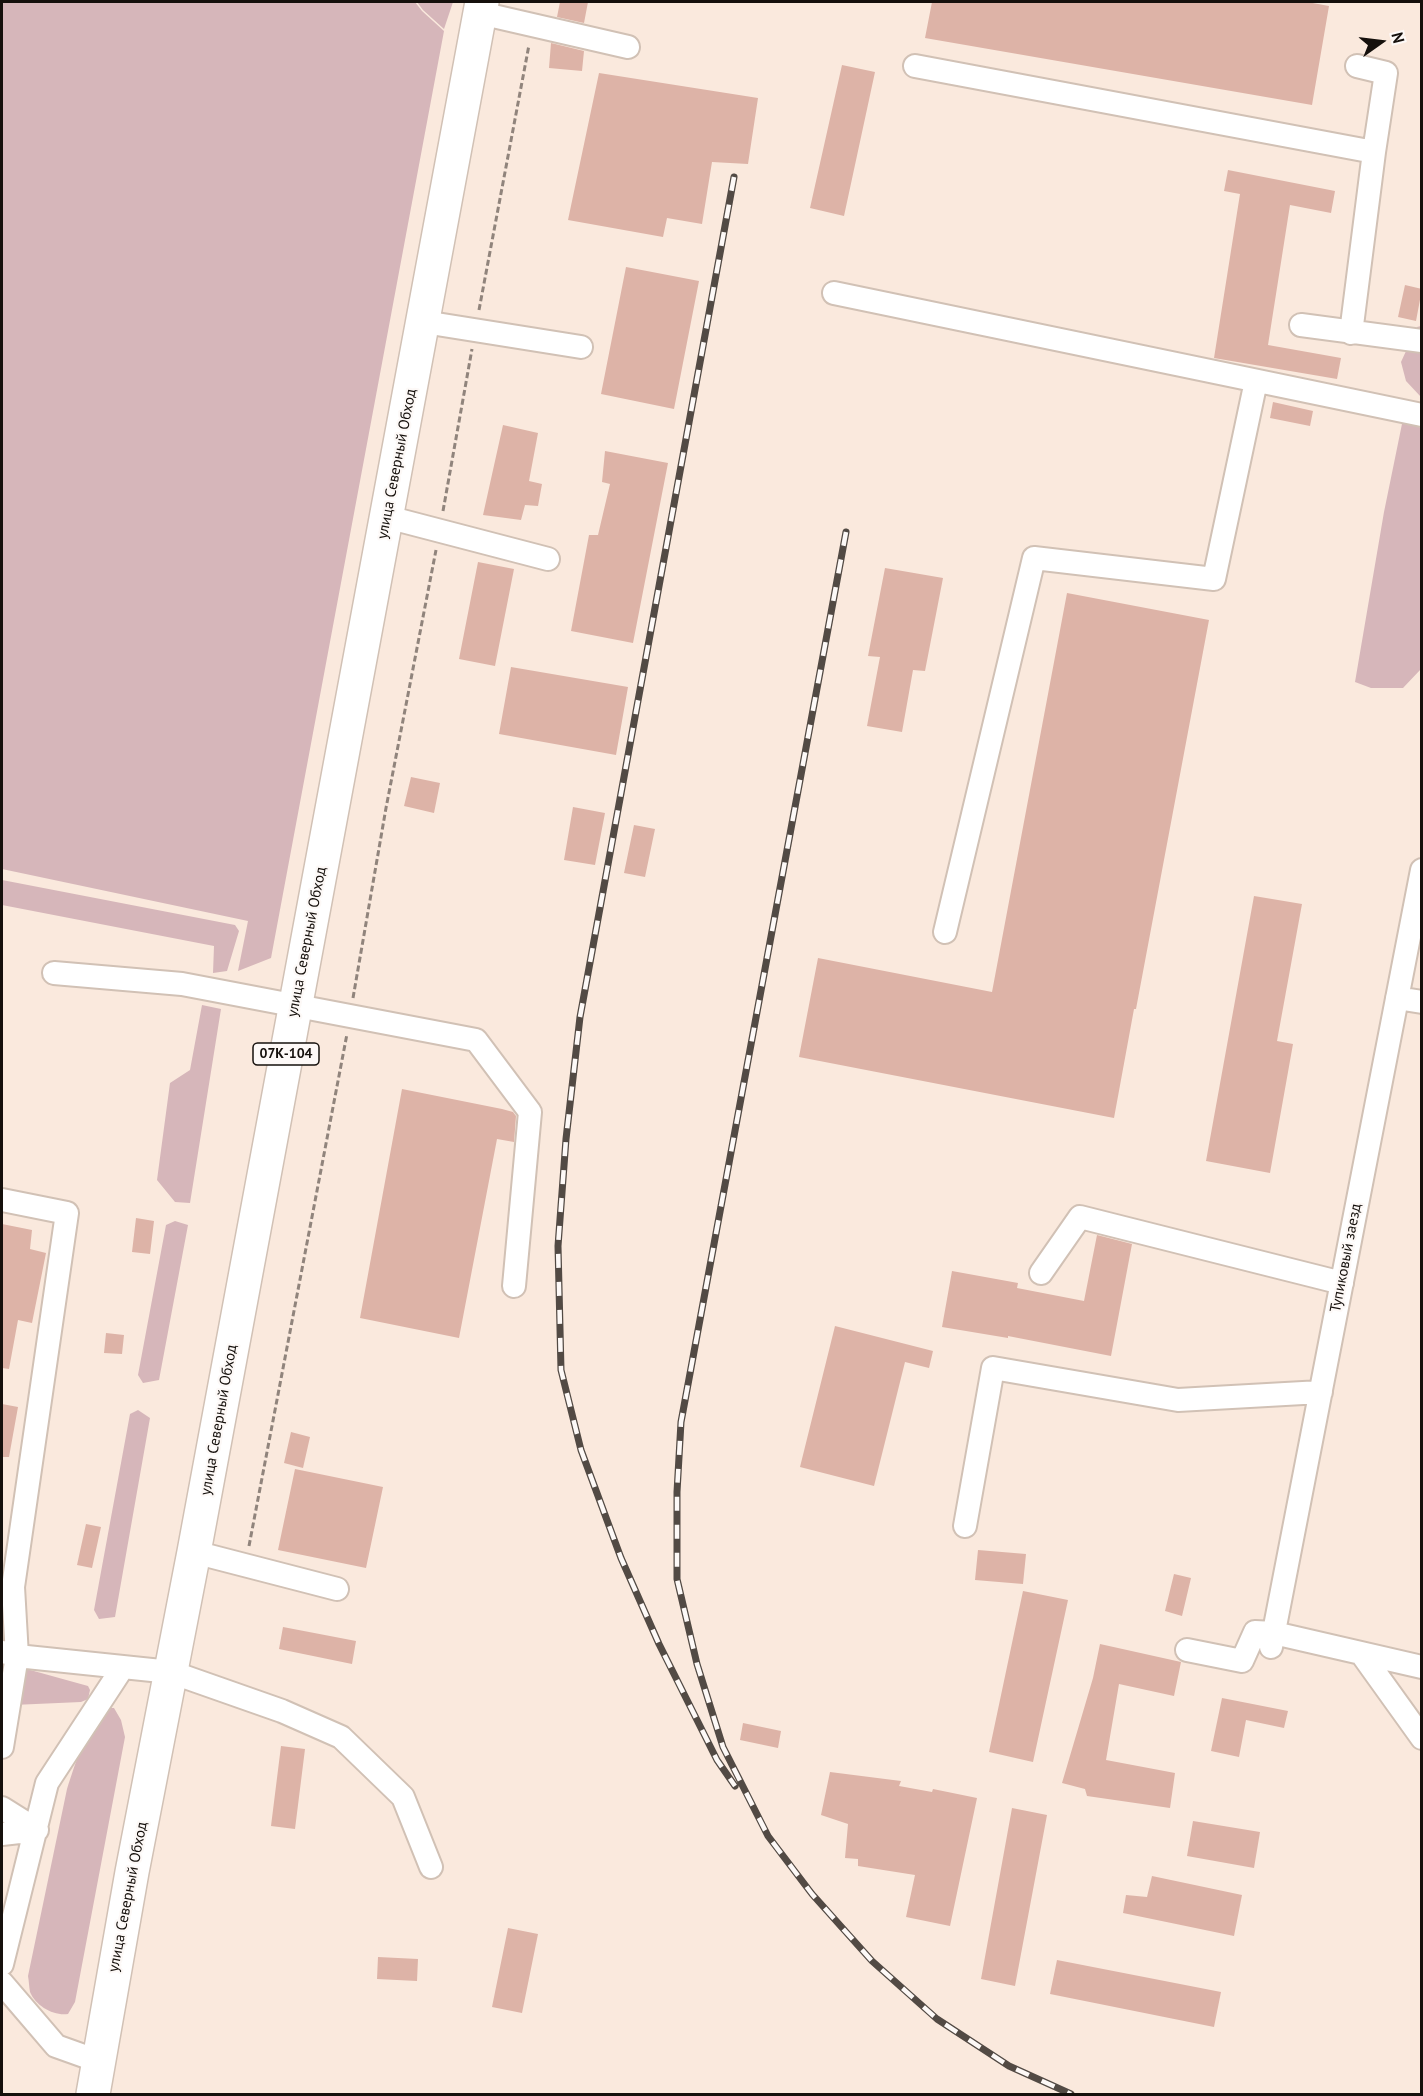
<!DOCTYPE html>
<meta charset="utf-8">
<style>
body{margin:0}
#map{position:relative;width:1423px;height:2096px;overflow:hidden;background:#fae9dd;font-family:"PT Sans",sans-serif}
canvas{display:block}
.frame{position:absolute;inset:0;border:3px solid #15100c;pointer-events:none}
.north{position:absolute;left:1351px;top:12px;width:60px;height:60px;-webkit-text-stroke:4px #fdf9f7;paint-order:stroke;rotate:76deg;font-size:16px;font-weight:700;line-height:24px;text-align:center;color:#15100c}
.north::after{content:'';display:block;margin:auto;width:21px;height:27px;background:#15100c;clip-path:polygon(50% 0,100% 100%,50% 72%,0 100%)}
</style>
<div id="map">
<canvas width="1423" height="2096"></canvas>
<div class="frame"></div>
<div class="north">N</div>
</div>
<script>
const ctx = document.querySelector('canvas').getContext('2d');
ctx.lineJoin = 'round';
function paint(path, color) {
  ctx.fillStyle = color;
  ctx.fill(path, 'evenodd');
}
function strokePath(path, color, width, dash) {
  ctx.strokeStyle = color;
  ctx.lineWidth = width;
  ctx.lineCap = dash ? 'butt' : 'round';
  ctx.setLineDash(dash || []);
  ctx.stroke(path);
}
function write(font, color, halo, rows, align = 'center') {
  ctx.font = font + ' "PT Sans",sans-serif';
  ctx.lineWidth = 4.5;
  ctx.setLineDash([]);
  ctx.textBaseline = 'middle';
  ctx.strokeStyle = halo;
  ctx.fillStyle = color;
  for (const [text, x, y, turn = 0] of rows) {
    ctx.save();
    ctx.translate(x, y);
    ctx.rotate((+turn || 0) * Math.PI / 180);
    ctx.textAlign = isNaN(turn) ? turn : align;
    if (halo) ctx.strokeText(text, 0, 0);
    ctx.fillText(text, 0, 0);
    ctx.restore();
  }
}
paint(new Path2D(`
 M2 2H415L422 11 444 31 271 958 238 971 248 921 2 869Z
 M417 2H453L444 29 423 10Z
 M1421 326V397L1406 381 1401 362 1417 327Z
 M1403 419 1421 428V669L1403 688H1371L1355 682 1384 512Z
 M2 880 235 925 239 931 227 971 213 973 214 946 2 905Z
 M202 1005 221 1009 190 1203 175 1202 157 1180 170 1083 190 1070Z
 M175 1221 188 1225 159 1380 143 1383 138 1375 166 1225Z
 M138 1410 150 1418 115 1617 99 1619 94 1610 130 1414Z
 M23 1668 88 1686 90 1690 88 1699 81 1702 13 1705Z
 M111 1708H114L121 1720 125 1737 75 2002 68 2014C53 2016 36 2006 30 1992 29 1987 29 1981 28 1976L67 1789C76 1762 86 1725 111 1708Z`), '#d6b6ba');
paint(new Path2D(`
 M560 2H588L584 23 557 17Z
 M932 2H1307L1329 6 1312 105 925 38Z
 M551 43 584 51 582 71 549 68Z
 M842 65 875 72 844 216 810 208Z
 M599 73 758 98 748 164 712 162 702 224 667 218 663 237 568 220Z
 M1228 170 1335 191 1331 213 1290 205 1268 345 1341 358 1337 379 1214 358 1240 194 1224 191Z
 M626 267 699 281 674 409 601 394Z
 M1405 285 1422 289 1416 321 1398 317Z
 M1273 402 1313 411 1310 426 1270 418Z
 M503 425 538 433 529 481 542 484 538 506 525 505 521 520 483 515Z
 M605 451 668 463 633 643 571 631 589 535H598L610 484 602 482Z
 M478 562 514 569 495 666 459 659Z
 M885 568 943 578 925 671 913 670 902 732 867 726 880 657 868 656Z
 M1067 593 1209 620 1136 1009H1134L1114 1118 799 1057 818 958 992 992Z
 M511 667 628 687 616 755 499 734Z
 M411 777 440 783 434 813 404 806Z
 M573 807 605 813 595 865 564 860Z
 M634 825 655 829 645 877 624 873Z
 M1254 896 1302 904 1277 1041 1293 1044 1270 1173 1206 1161Z
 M402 1089 502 1109 513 1112 516 1116 514 1142 497 1139 459 1338 360 1318Z
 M136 1218 154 1221 150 1254 132 1252Z
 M2 1224 32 1230 30 1249 46 1253 32 1323 18 1320 9 1369 2 1368Z
 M1097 1235 1132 1244 1111 1356 1008 1336V1338L942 1327 952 1271 1018 1283 1017 1288 1084 1301Z
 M835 1326 933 1351 929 1368 905 1362 874 1486 800 1467Z
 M106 1333 124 1335 122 1354 104 1353Z
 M2 1404 18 1407 9 1457H2Z
 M291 1432 310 1437 303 1468 284 1463Z
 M295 1469 383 1487 366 1568 278 1550Z
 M86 1524 101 1527 92 1568 77 1565Z
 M978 1550 1026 1554 1023 1584 975 1580Z
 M1174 1574 1191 1578 1182 1616 1165 1611Z
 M1023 1591 1068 1600 1033 1762 989 1752Z
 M283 1627 356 1641 352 1664 279 1649Z
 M1100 1644 1181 1662 1174 1696 1119 1684 1106 1760 1175 1773 1170 1808 1087 1796 1085 1789 1062 1783 1093 1678Z
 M1222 1698 1288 1711 1284 1728 1246 1720 1239 1757 1211 1751Z
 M743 1723 781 1731 778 1748 740 1740Z
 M281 1746 305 1749 295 1829 271 1826Z
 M830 1772 901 1781 899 1786 932 1792 933 1789 977 1798 950 1926 906 1917 915 1875 858 1866V1859L845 1858 848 1824 821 1815Z
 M1012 1808 1047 1815 1015 1986 981 1979Z
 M1193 1821 1260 1832 1254 1868 1187 1856Z
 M1152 1876 1242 1895 1234 1936 1123 1913 1126 1895 1147 1897Z
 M508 1928 538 1934 522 2013 492 2007Z
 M378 1957 418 1959 417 1981 377 1979Z
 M1057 1960 1221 1992 1214 2027 1050 1994Z`), '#ddb3a7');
const minor = new Path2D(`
 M480 13 628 47
 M915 66 1374 152 1351 333
 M1357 66 1386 73 1374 152
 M834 293 1422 415
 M424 322 581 347
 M1301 325 1422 341
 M387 517 548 559
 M945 932 1034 558 1214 579 1256 381
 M54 973 182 984 476 1040 530 1112 514 1286
 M1397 998 1422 1002
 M2 1200 67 1213 13 1587 17 1656 2 1747
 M1041 1273 1080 1217 1342 1283
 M965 1526 993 1368 1178 1400 1321 1392
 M194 1552 337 1589
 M1271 1647 1422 870
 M1187 1650 1242 1661 1255 1632 1274 1633 1422 1667
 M3 1652 17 1656 171 1672 282 1711 341 1737 403 1797 431 1867
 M1361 1653 1422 1738
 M2 1808 37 1830 2 1834
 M2 1964 47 1783 123 1667
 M2 1983 56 2046 98 2061`);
const highway = new Path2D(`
 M93 2094 132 1872 194 1552 482 2`);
strokePath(minor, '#d1c1b5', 26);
strokePath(highway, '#d1c1b5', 36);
strokePath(new Path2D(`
 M479 310 529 45
 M443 511 472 349
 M353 998 386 808 436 550
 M249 1546 347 1034`), '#90847c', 3, [6, 3]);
strokePath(minor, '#fff', 22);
strokePath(highway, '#fff', 33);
const rail = new Path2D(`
 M734 177 580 1017 566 1139 558 1246 561 1370 581 1450 621 1558 659 1644 717 1760 735 1786
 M846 532 681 1422 677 1492V1579L697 1664 723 1747 768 1836 812 1894 872 1961 937 2019 1009 2066 1071 2094`);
strokePath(rail, '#524a44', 7);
strokePath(rail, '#fdf9f7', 4.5, [14]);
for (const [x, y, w] of [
 [286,1054,66]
]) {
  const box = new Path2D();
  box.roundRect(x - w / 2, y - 11, w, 22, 4.5);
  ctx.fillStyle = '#fdf9f7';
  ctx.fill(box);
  strokePath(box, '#15100c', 1.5);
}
write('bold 14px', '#15100c', null, [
 ["07К-104",286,1054]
]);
write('15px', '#15100c', '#fdf9f7', [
 ["улица Северный Обход",397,464,-79],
 ["улица Северный Обход",307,942,-79],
 ["Тупиковый заезд",1346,1258,-79],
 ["улица Северный Обход",219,1420,-80],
 ["улица Северный Обход",128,1897,-79]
]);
</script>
